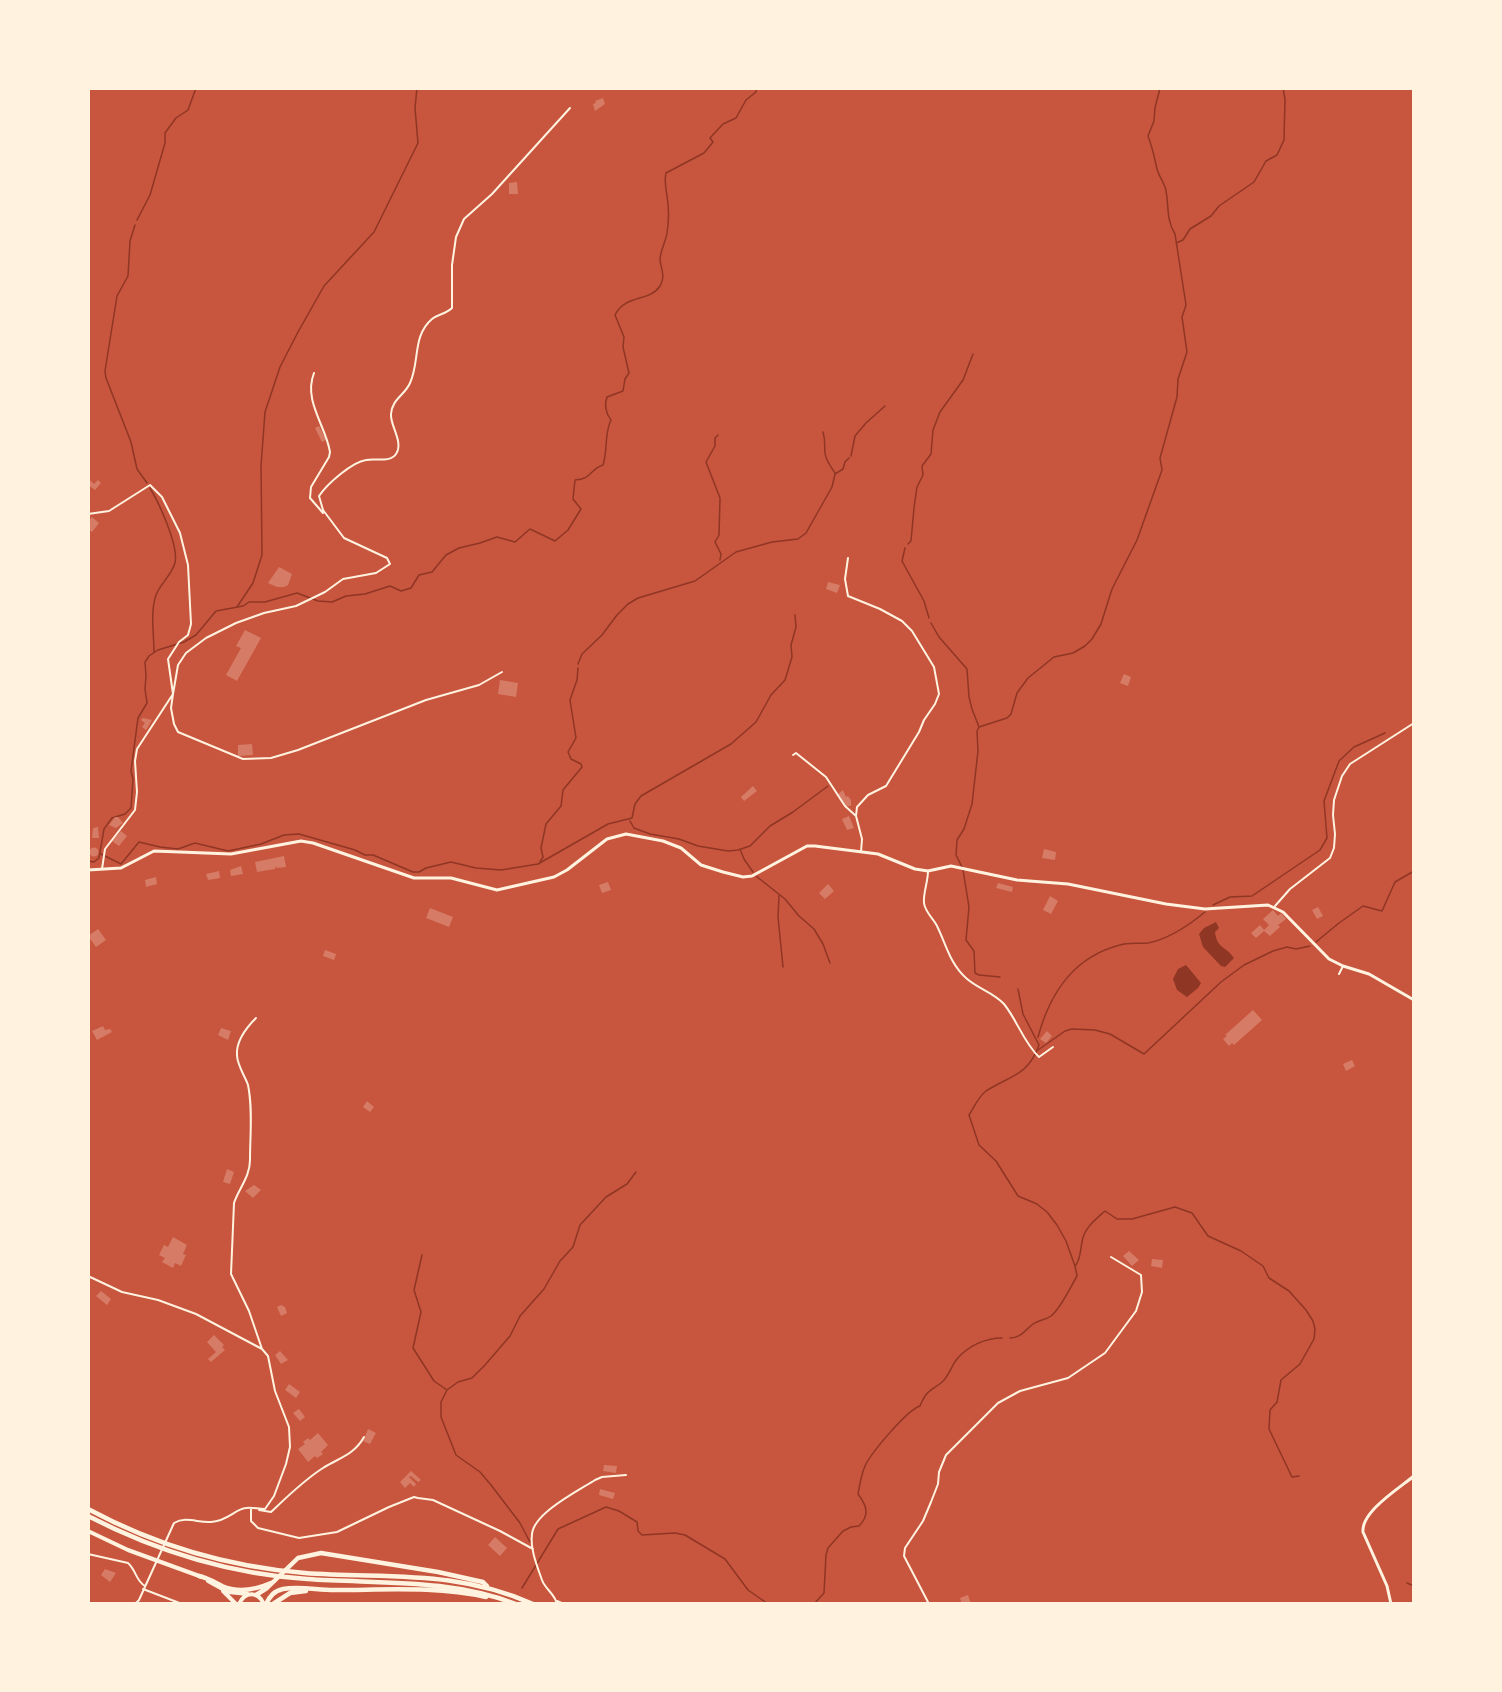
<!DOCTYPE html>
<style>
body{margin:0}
#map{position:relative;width:1502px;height:1692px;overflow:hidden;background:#c8553d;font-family:"Space Grotesk",sans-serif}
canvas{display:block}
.frame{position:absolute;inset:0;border:90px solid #fff3e0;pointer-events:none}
</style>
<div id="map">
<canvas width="1502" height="1692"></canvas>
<div class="frame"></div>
</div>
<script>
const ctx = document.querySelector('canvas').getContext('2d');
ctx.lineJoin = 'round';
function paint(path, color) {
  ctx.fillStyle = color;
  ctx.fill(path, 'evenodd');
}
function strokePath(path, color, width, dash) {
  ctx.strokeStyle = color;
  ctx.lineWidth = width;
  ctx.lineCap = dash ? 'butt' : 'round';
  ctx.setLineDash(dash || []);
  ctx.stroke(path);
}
paint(new Path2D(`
 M1216 922 1219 928 1215 932C1217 949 1226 946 1234 958L1225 967 1221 966 1203 947 1199 934 1204 928Z
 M1186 965 1201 983 1198 988 1187 997 1177 990 1173 979 1178 969Z`), '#8f3625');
strokePath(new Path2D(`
 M137 220 150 195 165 143V133L176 118 188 110 196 88
 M135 225 130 241 128 276 117 296 105 371 106 378 131 442 137 469 147 483
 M1176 243 1183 240 1190 229 1211 216 1219 206 1254 182 1266 161 1277 155 1284 140 1285 99 1283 88
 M823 432C826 442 824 445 825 453 826 461 831 467 835 473
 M718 435 715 438V446L706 462 720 498 719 535 715 542 721 554 720 560
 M851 456 855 436 866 423 885 406
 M150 488C159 503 179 546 175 563 171 576 160 584 156 595 150 613 154 634 154 652
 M908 544 911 541 914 508 917 487 923 475 922 466 931 454 933 430 940 412 963 380 973 354
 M905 548 902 561 924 601 929 618
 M237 607 253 583 262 555 261 466 265 412 280 367 298 332 324 286 374 232 418 143 415 108 417 88
 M931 623 939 637 967 669 969 697 972 709 979 727
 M578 664 582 654 602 635 617 615 628 604 638 598 695 581 736 552 772 542 798 539 806 533 832 487 835 474 843 469 845 462 849 458
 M630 821 634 828 650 834 679 839 698 846 728 851 738 850 750 846 770 826 793 812 828 786
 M740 849 744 859 753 872
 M101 854 121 864 139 842 160 847 178 849 195 843 228 851 261 844 284 835 299 834 355 850 365 855H373L413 872H419L426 868 451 862 476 868 501 870 538 864 608 824 632 818 635 804 641 796 731 744 756 722 771 695 785 680 792 657 791 645 796 627 795 615
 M88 861 94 862 99 858 104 829 112 818 125 814 131 808 133 779 131 771 138 718 147 703 145 689 146 676 145 662 149 656 158 650 184 642 196 635 216 611 243 606 249 602H265L297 593 318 601 332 602 346 596 365 594 390 586 401 591 411 588 419 575 432 572 446 555 459 548 480 543 497 537 515 542 530 529 555 541 568 530 581 509 573 499 575 480C592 479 590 469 603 465 608 450 604 434 611 420 606 414 604 405 607 397L623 391 625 379 629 373 623 347 624 337 615 315C625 294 650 302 660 286 666 276 661 269 660 260 660 251 666 241 667 233 669 221 669 208 667 196 666 189 664 180 666 173L704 153 713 142 710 138 723 124 736 118 746 100 756 92V88
 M540 862 543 857 541 848 546 824 561 806 563 790 582 767 581 764 571 759 568 752 576 738 570 700 577 680 578 668
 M962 867 956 855 957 840 964 829 972 804 978 751 977 731 979 727 1007 718 1011 714 1017 693 1028 678 1054 657 1073 653 1085 646 1092 639 1101 624 1112 589 1137 540 1162 470 1160 458 1177 397 1178 379 1187 352 1182 317 1186 305 1175 234C1166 219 1169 207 1166 191 1165 183 1159 177 1157 169 1154 156 1153 149 1148 136L1154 121 1155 108 1160 88
 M963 870 969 907 966 940 974 951 975 973 979 975 1000 977
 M756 876 785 899 799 916 814 929 823 944 830 963
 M779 896 778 917 783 967
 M1213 905 1230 897 1252 896 1320 850 1327 838 1324 801 1339 761 1354 747 1385 733
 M1316 942 1339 923 1363 906 1382 911 1395 882 1414 871
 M1038 1037C1050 993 1073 957 1120 945 1129 942 1139 944 1148 943 1169 939 1188 926 1205 912
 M1038 1050 1065 1031 1072 1029 1095 1030 1110 1034 1144 1054 1221 982 1244 965 1273 951 1287 947 1296 949 1310 946
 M422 1255 414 1290 421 1312 413 1348 434 1381 447 1390
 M1076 1265C1081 1257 1080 1251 1082 1242 1084 1228 1095 1220 1105 1211L1117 1219H1132L1175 1207 1192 1213 1208 1236 1241 1251 1263 1266 1269 1278 1289 1291 1306 1310 1313 1321 1315 1329 1314 1339 1300 1364 1281 1380 1277 1402 1270 1410 1269 1429 1292 1477 1299 1476
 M1010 1338C1021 1338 1025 1330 1033 1324 1039 1320 1045 1320 1051 1316 1061 1308 1070 1288 1077 1276L1075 1266 1066 1241 1057 1225 1047 1212 1037 1204 1018 1196 996 1161 979 1145 969 1115C974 1107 979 1096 986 1091 1011 1075 1028 1076 1039 1045L1023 1014 1018 989
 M530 1542 520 1523 491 1485 480 1472 456 1455 441 1417V1402L447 1390 458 1382 472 1378 485 1365 510 1336 520 1316 544 1289 560 1261 573 1247 580 1225 606 1197 627 1184 636 1172
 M1407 1583 1414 1586
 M522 1588 558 1529 606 1507 619 1511 637 1522 638 1531 642 1535 675 1533 685 1535 725 1559 748 1590 768 1604
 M814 1604 824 1593 826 1555 828 1548 843 1531 851 1527 859 1526C870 1515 867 1506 858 1494 860 1484 861 1475 865 1466 871 1453 907 1410 920 1406 926 1391 930 1391 941 1383 949 1377 951 1366 957 1359 968 1346 985 1338 1002 1338`), '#8f3625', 1.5);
paint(new Path2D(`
 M603 98 605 104 595 111 593 104 596 103 595 101Z
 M517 182 518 194H509V183Z
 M319 426 326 440 322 442 315 428Z
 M88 478 94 484 98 480 101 483 95 490 88 485Z
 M92 517 99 523 92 532 88 529V522Z
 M279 567 292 574 288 585 284 587H277L268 583Z
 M828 582 840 585 837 593 826 589Z
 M245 630 261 638 237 681 226 675 241 648 236 646Z
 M1124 674 1131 677 1128 686 1120 683Z
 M500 680 518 683 516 697 498 694Z
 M143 718 152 720 146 730 142 727 145 723 141 720Z
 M252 744 253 755 238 756V745Z
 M753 786 757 791 744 801 741 797Z
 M843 790 846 797 848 796 851 800V806H846L838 794Z
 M849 816 854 828 847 830 842 819Z
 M115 817H118L123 823 116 828 109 825Z
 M98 827 99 838H92L93 828Z
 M121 831 127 836 119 846 112 841Z
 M89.5 852a4.5 4.5 0 1 1 9 0a4.5 4.5 0 1 1-9 0Z
 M1044 849 1056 852 1055 860 1042 858Z
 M284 856 286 867 277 868 276 866 275 869 257 872 255 862Z
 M241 866 243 874 231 876 230 870Z
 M219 871 220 878 208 880 206 874Z
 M156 877 157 884 146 887 145 880Z
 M608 882 611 890 602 893 599 885Z
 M998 883 1013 887 1012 892 996 888Z
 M828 884 834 891 825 899 819 893Z
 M1050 896 1058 901 1051 914 1043 910Z
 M1318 907 1323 916 1317 919 1312 910Z
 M430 908 453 917 449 927 426 918Z
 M1273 910 1278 916 1281 913 1286 919 1278 925 1280 927 1270 936 1264 931 1256 938 1251 933 1260 925 1264 930 1269 925 1263 919Z
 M98 929 106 940 96 947 88 936Z
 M325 950 336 954 334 960 323 956Z
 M1253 1010 1262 1020 1234 1045 1232 1043 1229 1046 1223 1039 1227 1036 1225 1035Z
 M103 1026 105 1030 110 1029 112 1032 97 1040 92 1031Z
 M221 1028 231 1031 228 1040 218 1035Z
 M1047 1031 1052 1036 1046 1043 1040 1039Z
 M1352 1060 1355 1066 1346 1071 1343 1064Z
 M367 1101 374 1107 370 1112 363 1107Z
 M227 1169 234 1172 230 1184 223 1182Z
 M254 1185 261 1190 253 1198 245 1191Z
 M173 1237 187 1245 183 1254 186 1255 181 1266 175 1263 173 1268 162 1262 165 1258 159 1255 164 1245 168 1247Z
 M1129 1251 1139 1260 1132 1266 1123 1256Z
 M1152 1259 1163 1260 1162 1268 1151 1266Z
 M101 1291 111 1299 107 1305 96 1296Z
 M281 1305 285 1307 287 1313 281 1316 277 1307Z
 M214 1335 224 1345 222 1347 225 1350 211 1362 208 1359 216 1352 207 1342Z
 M280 1351 288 1360 281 1364 275 1355Z
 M289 1384 300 1392 296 1398 285 1390Z
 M299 1409 305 1417 300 1421 293 1413Z
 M368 1429 376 1433 370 1444 363 1441Z
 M318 1433 328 1445 321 1452 323 1454 317 1458 315 1456 308 1462 298 1449 305 1444 303 1442 308 1438 310 1440Z
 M604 1465 617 1466 616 1473 603 1471Z
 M411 1471 421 1480 418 1482 411 1476 409 1477 416 1484 414 1487 410 1483 405 1488 400 1482Z
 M600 1489 615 1493 613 1499 599 1495Z
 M495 1537 507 1548 500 1556 488 1545Z
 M105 1569 116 1573 110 1582 101 1575Z
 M968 1595 971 1604H962L960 1598Z`), '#d67c66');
strokePath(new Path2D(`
 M314 373C303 401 326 426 330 452L329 457 311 487 310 498 323 513
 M88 514 109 511 150 485 162 497 180 533 188 565 191 624 188 635 179 642 168 659 173 694 171 708 174 724 178 732 243 759 271 758 298 750 426 700 479 685 502 672
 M848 558 845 579 848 596 880 609 902 621 912 631 934 667 939 694 935 704 924 720 919 732 886 786 868 795 857 807 856 816 862 839 861 852
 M793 755 796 753 826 777 845 806 856 816
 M102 869 105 849 135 810 137 792 135 761 137 749 173 694 178 665 186 653 206 638 236 623 264 613 296 606 325 592 343 579 376 573 390 564 387 558 344 538 323 510 319 496C327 484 352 462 366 460 375 458 390 463 396 454 404 442 390 426 391 414 392 399 405 395 410 383 420 362 412 336 432 319 438 314 446 314 452 308V265L456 237 464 219 492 194 570 108
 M928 871C928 882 923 893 924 903 925 912 933 918 937 926 946 944 950 964 966 978 978 989 993 992 1004 1004 1017 1020 1024 1043 1039 1057L1053 1047
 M1275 906 1290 889 1330 858 1334 848 1335 834 1333 815 1334 800 1342 776 1350 764 1414 723
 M1339 974 1343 966
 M88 1276 122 1292 158 1300 196 1314 262 1349
 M251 1508V1521L258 1528 299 1538 337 1532 389 1507 414 1497 418 1498 433 1500 500 1531 533 1549
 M259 1510 271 1512C288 1496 304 1480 323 1468 339 1458 354 1455 364 1437
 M88 1554 128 1563C136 1570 136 1581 145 1586
 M143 1589 182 1604
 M557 1601 564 1604
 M135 1604 139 1600 174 1523C186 1516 198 1523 211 1522 228 1521 235 1509 246 1508 252 1507 258 1509 265 1509L274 1496 286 1464 290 1447 289 1427 275 1391 268 1356 262 1349 249 1311 231 1274 234 1203C239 1188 250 1177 250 1160 250 1136 253 1109 248 1085 245 1076 237 1065 237 1055 236 1041 247 1027 256 1018
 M557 1604C555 1594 545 1589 542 1580 537 1566 530 1549 532 1534 534 1513 578 1491 595 1480L602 1477 626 1475
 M929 1604 904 1556 905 1548 923 1521 931 1502 938 1484 939 1472 946 1455 998 1403 1020 1391 1068 1378 1105 1353 1136 1311 1142 1292 1141 1275 1111 1257`), '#fff3e0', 2);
strokePath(new Path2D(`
 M88 870 121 868 154 851 231 854 301 841 313 843 414 878H451L497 890 554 877 567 870 607 839 626 834 663 841 681 848 701 865 723 872 743 877 752 876 807 846H815L878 854 915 869 928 871 951 866 1017 880 1068 884 1166 904 1205 909 1268 905 1283 912 1329 959 1343 966 1369 974 1414 1000
 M1391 1604 1387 1586 1363 1532C1361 1512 1398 1489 1414 1476`), '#fff3e0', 3);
strokePath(new Path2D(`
 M88 1531 128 1550 202 1577
 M208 1581 228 1592 248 1594
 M223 1591 236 1604
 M239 1604C245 1591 258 1591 264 1604`), '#fff3e0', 4);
strokePath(new Path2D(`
 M88 1509C155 1545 230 1567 305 1573 387 1579 454 1569 533 1604
 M88 1516C156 1551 231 1574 307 1579 378 1584 448 1578 516 1604
 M199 1576C208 1578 214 1582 222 1586 238 1593 255 1590 271 1583
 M256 1595 267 1588 298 1558 321 1553 438 1572 483 1582 487 1586
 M266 1604C270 1596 274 1591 283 1589 299 1586 317 1590 334 1590 385 1590 436 1586 486 1597
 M273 1604 290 1593 306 1591`), '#fff3e0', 4.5);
</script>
